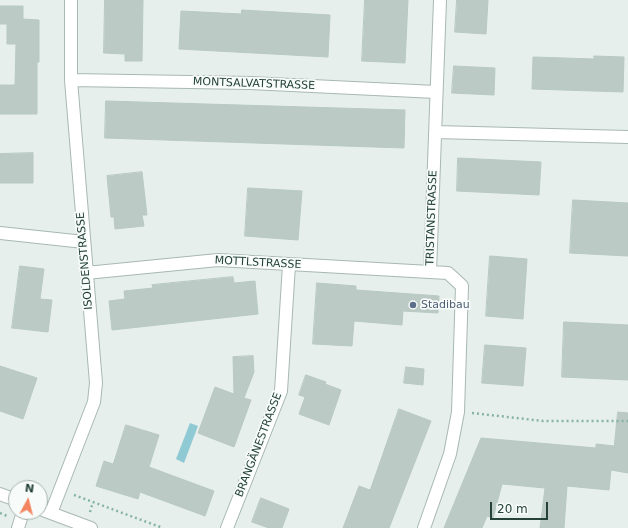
<!DOCTYPE html>
<meta charset="utf-8">
<style>
body{margin:0}
#map{position:relative;width:628px;height:528px;overflow:hidden;background:#e6efeb;font-family:"DejaVu Sans",sans-serif}
canvas{display:block}
.north{position:absolute;left:8px;top:480px;width:40px;height:40px;box-sizing:border-box;background:#f7fbf9;border:1px solid #a3b1ad;border-radius:50%;rotate:7deg;font-size:11px;font-weight:700;line-height:16px;text-align:center;color:#24423a}
.north::after{content:'';display:block;margin:auto;width:14px;height:18px;background:#f4845f;clip-path:polygon(50% 0,100% 100%,50% 72%,0 100%)}
.scale{position:absolute;left:490px;top:502px;width:58px;height:18px;box-sizing:border-box;border:2px solid #24423a;border-top:0;padding-left:5px;font-size:12px;line-height:14px;white-space:nowrap;color:#24423a;-webkit-text-stroke:3px #f7fbf9;paint-order:stroke}
</style>
<div id="map">
<canvas width="628" height="528"></canvas>
<div class="north">N</div>
<div class="scale">20 m</div>
</div>
<script>
const ctx = document.querySelector('canvas').getContext('2d');
ctx.lineJoin = 'round';
function paint(path, color) {
  ctx.fillStyle = color;
  ctx.fill(path, 'evenodd');
}
function strokePath(path, color, width, dash) {
  ctx.strokeStyle = color;
  ctx.lineWidth = width;
  ctx.lineCap = dash ? 'butt' : 'round';
  ctx.setLineDash(dash || []);
  ctx.stroke(path);
}
function write(font, color, halo, rows, align = 'center') {
  ctx.font = font + ' "DejaVu Sans",sans-serif';
  ctx.lineWidth = 3.5;
  ctx.setLineDash([]);
  ctx.textBaseline = 'middle';
  ctx.strokeStyle = halo;
  ctx.fillStyle = color;
  for (const [text, x, y, turn = 0] of rows) {
    ctx.save();
    ctx.translate(x, y);
    ctx.rotate((+turn || 0) * Math.PI / 180);
    ctx.textAlign = isNaN(turn) ? turn : align;
    if (halo) ctx.strokeText(text, 0, 0);
    ctx.fillText(text, 0, 0);
    ctx.restore();
  }
}
paint(new Path2D(`
 M190 423 198 426 184 463 176 459Z`), '#8ec9d4');
const building = new Path2D(`
 M105 0H143L142 61H125V54L104 53Z
 M365 0H408L405 63 362 61Z
 M457 0H488L486 34 455 32Z
 M0 6H23V19L39 20V62H37V114H0V85H15L16 44H7V24H0Z
 M242 10 330 15 328 57 179 49 181 11 241 14Z
 M594 56 624 57 623 92 532 89 533 57 594 59Z
 M454 66 495 68 494 95 452 93Z
 M106 101 405 110 404 148 105 138Z
 M33 153V183H0V154Z
 M458 158 541 162 539 195 457 191Z
 M142 172 147 215H142L144 226 115 229 114 217H111L107 176Z
 M248 188 302 191 298 240 245 236Z
 M573 200 628 203V256L570 253Z
 M490 256 527 259 523 319 486 316Z
 M20 266 44 269 40 299 52 300 48 332 12 328Z
 M233 277 234 283 255 281 258 314 112 330 109 301 125 299 124 291 153 288 152 285Z
 M317 283 356 286V290L439 296 438 313 403 311 402 325 354 321 352 346 313 344Z
 M564 322 628 325V380L562 377Z
 M485 345 526 348 523 386 482 383Z
 M253 356 254 372 244 398 251 400 234 447 198 433 215 387 234 394 233 357Z
 M0 366 37 378 23 419 0 411Z
 M406 367 424 369 423 385 404 383Z
 M306 375 326 382 325 384 341 390 329 425 299 414 305 397 299 395Z
 M399 409 431 421 389 528H343L359 486 370 490Z
 M618 412 628 413V473L611 470 609 490 567 486 564 528H540L545 488 502 484 493 518 487 516 482 528H444L481 438 596 448V444L614 446Z
 M126 425 159 435 149 467 214 491 205 516 140 492 138 499 96 486 104 461 113 464Z
 M261 498 289 509 282 528H269L252 522Z`);
paint(building, '#bbcac4');
strokePath(building, '#b8c9c2', 1);
const street = new Path2D(`
 M71 80 250 83 436 92
 M436 132 628 137
 M0 233 84 242
 M86 273 218 260 430 272
 M0 494 16 500
 M40 509 91 528
 M51 513 94 402 96 383 71 80V0
 M18 528 23 512
 M227 528 281 391 289 265
 M424 528 450 454 458 412 462 286 448 273 430 272 440 0`);
strokePath(street, '#a8b8b2', 14);
strokePath(new Path2D(`
 M472 413 543 421H628
 M74 495 163 528
 M90 512 93 502
 M0 513 7 516`), '#86b3a5', 2.5, [2, 3]);
strokePath(street, '#fff', 12);
for (const [x, y, r, color] of [
 [413,305,4,"#5c6f8a"]
]) {
  const dot = new Path2D();
  dot.arc(x, y, r, 0, 2 * Math.PI);
  ctx.fillStyle = color;
  ctx.fill(dot);
  strokePath(dot, '#f7fbf9', 1.5);
}
write('11px', '#24423a', '#f7fbf9', [
 ["MONTSALVATSTRASSE",254,84,2],
 ["TRISTANSTRASSE",432,218,-88],
 ["ISOLDENSTRASSE",85,261,-95],
 ["MOTTLSTRASSE",258,263,3],
 ["BRANGÄNESTRASSE",259,445,-69]
]);
write('11px', '#4e5e75', '#f7fbf9', [
 ["Stadibau",421,305]
], 'left');
</script>
